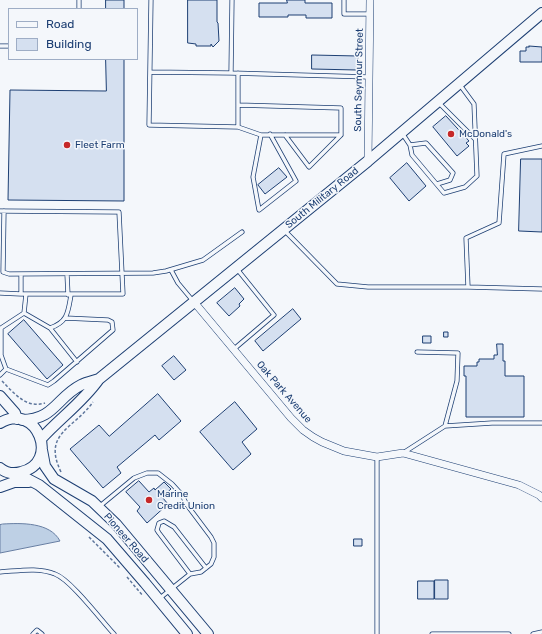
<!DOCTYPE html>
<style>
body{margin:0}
#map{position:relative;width:542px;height:634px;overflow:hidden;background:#f4f7fb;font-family:Rubik,sans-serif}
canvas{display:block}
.legend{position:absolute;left:8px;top:8px;width:130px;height:52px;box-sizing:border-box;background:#f4f7fb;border:1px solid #9eadc5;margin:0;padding:5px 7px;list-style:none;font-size:12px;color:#1d3f73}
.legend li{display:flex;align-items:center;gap:8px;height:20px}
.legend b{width:20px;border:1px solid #9eadc5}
</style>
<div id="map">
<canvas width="542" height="634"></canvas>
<ul class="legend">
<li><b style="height:5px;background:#f4f7fb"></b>Road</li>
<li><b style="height:11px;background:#d5e0f0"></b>Building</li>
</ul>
</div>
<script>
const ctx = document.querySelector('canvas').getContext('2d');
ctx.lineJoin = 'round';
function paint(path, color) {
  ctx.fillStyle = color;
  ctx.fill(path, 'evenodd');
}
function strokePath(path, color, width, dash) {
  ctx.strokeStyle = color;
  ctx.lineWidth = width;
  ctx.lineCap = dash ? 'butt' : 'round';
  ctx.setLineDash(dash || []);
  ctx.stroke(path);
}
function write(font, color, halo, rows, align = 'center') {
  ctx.font = font + ' Rubik,sans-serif';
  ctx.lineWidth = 3;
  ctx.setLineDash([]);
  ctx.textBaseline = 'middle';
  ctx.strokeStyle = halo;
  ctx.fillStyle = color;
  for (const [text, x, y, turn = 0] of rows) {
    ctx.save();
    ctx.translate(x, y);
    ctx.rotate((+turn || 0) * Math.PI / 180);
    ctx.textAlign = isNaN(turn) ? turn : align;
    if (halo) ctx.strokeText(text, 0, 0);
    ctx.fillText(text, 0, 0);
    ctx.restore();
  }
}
const water = new Path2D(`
 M3 524C21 523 50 522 60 541L0 553V525Z`);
paint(water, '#bed0e5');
strokePath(water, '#687fa3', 1);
const building = new Path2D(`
 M106 0H124V9H106Z
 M188 0H217V22L218 23 219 41 213 47 211 44V46H196V44L188 43Z
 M287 0H305V3H332V18H306V15H288V17H259V3H287Z
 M529 46 542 47V62H520V51H526V47H529Z
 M312 55 358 56 357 70 312 69Z
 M106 59H124V201L8 200 10 90 106 91Z
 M446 116 469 141 466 143 469 146 457 156 433 127Z
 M521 159H542V232L519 231Z
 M407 163 426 186 409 201 390 178Z
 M279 168 287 177 265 194 258 185Z
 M235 288 244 299 239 304 240 306 229 316 217 303Z
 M293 309 301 319 263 351 255 341Z
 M24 320 63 365 47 379 8 334Z
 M444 332H448V337H444Z
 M423 336H431V343H423Z
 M497 344H503V361H505V376H524V417H466V376H464V366H477V362H479V359H494V355H497Z
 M174 356 186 370 174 380 162 366Z
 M158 394 181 421 159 440 155 435 117 467 121 473 103 488 70 449 99 425 109 436Z
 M235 402 257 429 242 442 251 454 233 470 200 432Z
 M139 481 149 492 154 488 155 490 164 482 171 489 162 497 168 504 147 523 137 511 140 507 126 492Z
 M354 539H362V546H354Z
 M435 580H448V599H435Z
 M418 581H434V599H418Z`);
paint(building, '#d5e0f0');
strokePath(building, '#1d3f73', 1);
const service = new Path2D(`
 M151 0 149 125 238 127V73
 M232 0 231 73 369 77
 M344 0V14H370
 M79 9V0
 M0 46H9
 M150 72 231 73
 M438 102 475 139
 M238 105 341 108V135H261L238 127
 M402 133 410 145 412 155 444 193 465 187 477 176 474 104 460 85
 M261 135 253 177 259 210 296 181 270 134
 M285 135 309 167 341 135
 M410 145 426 143 453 173 450 180 437 184
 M0 211 119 212 123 294H21L0 293
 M4 211 3 272 9 274 153 273 166 271 203 260 242 232
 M285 231 337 284 368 287H468L466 238 499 223 504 154 542 146
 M171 270 178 283 193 301
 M21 274V294
 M67 274 68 295
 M468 287 542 289
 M24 313 50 328C68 322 68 312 71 295
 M50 328 77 362
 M234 349 274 315 237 269
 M6 369 48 385 54 381 113 330 112 322 108 320 65 318
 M0 375 6 369 1 355V328L24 313 26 294
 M445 426 492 423H542
 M403 453 445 426 457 381 458 353 417 352
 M377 457V634
 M100 506 134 478 147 473H158L172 484 182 495 187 505 211 537 214 543V557L211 564 201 572 190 574 160 598
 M0 572C18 571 38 567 55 574 71 580 101 620 114 634
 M190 574 159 533 157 530 159 523 164 521 174 527 206 568
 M33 634 37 630 42 634
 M432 634H509
 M533 634 542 632`);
const minor = new Path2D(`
 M368 161 370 0
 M194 302 291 418 303 430 313 437 322 442 344 451 377 457 403 453 519 485 539 495 542 498`);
const secondary = new Path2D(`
 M0 396 15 413 17 419
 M22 420C54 420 57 397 81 385 87 382 93 381 99 379
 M0 423C37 401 61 463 21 472 14 474 6 473 0 468
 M41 439C60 418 83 402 99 379L368 161 542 13
 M42 450 45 466 54 479 92 501 116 524 208 634
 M16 473 39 485 107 539 145 583 187 634
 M0 487 14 482H29`);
strokePath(service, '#1d3f73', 5);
strokePath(minor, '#1d3f73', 8);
strokePath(secondary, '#1d3f73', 12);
strokePath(new Path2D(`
 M2 381C14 393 26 409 45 403
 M61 472C42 433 74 429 93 402
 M89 537 120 568
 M127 577 143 596`), '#5e769c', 1.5, [3, 2]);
strokePath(service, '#f4f7fb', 3.5);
strokePath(minor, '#f4f7fb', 7);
strokePath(secondary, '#f4f7fb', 10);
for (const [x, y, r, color] of [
 [451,134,4,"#c62828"],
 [67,145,4,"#c62828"],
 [149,500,4,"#c62828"]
]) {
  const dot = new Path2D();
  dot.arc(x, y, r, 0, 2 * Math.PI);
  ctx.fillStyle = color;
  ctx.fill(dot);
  strokePath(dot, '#f4f7fb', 1.5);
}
write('10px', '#1d3f73', '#f4f7fb', [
 ["South Seymour Street",359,80,-89],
 ["South Military Road",322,198,-39],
 ["Oak Park Avenue",284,392,49],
 ["Pioneer Road",126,538,49]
]);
write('10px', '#1d3f73', '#f4f7fb', [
 ["McDonald's",459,134],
 ["Fleet Farm",75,145],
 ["Marine",157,494],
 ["Credit Union",157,506]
], 'left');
</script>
